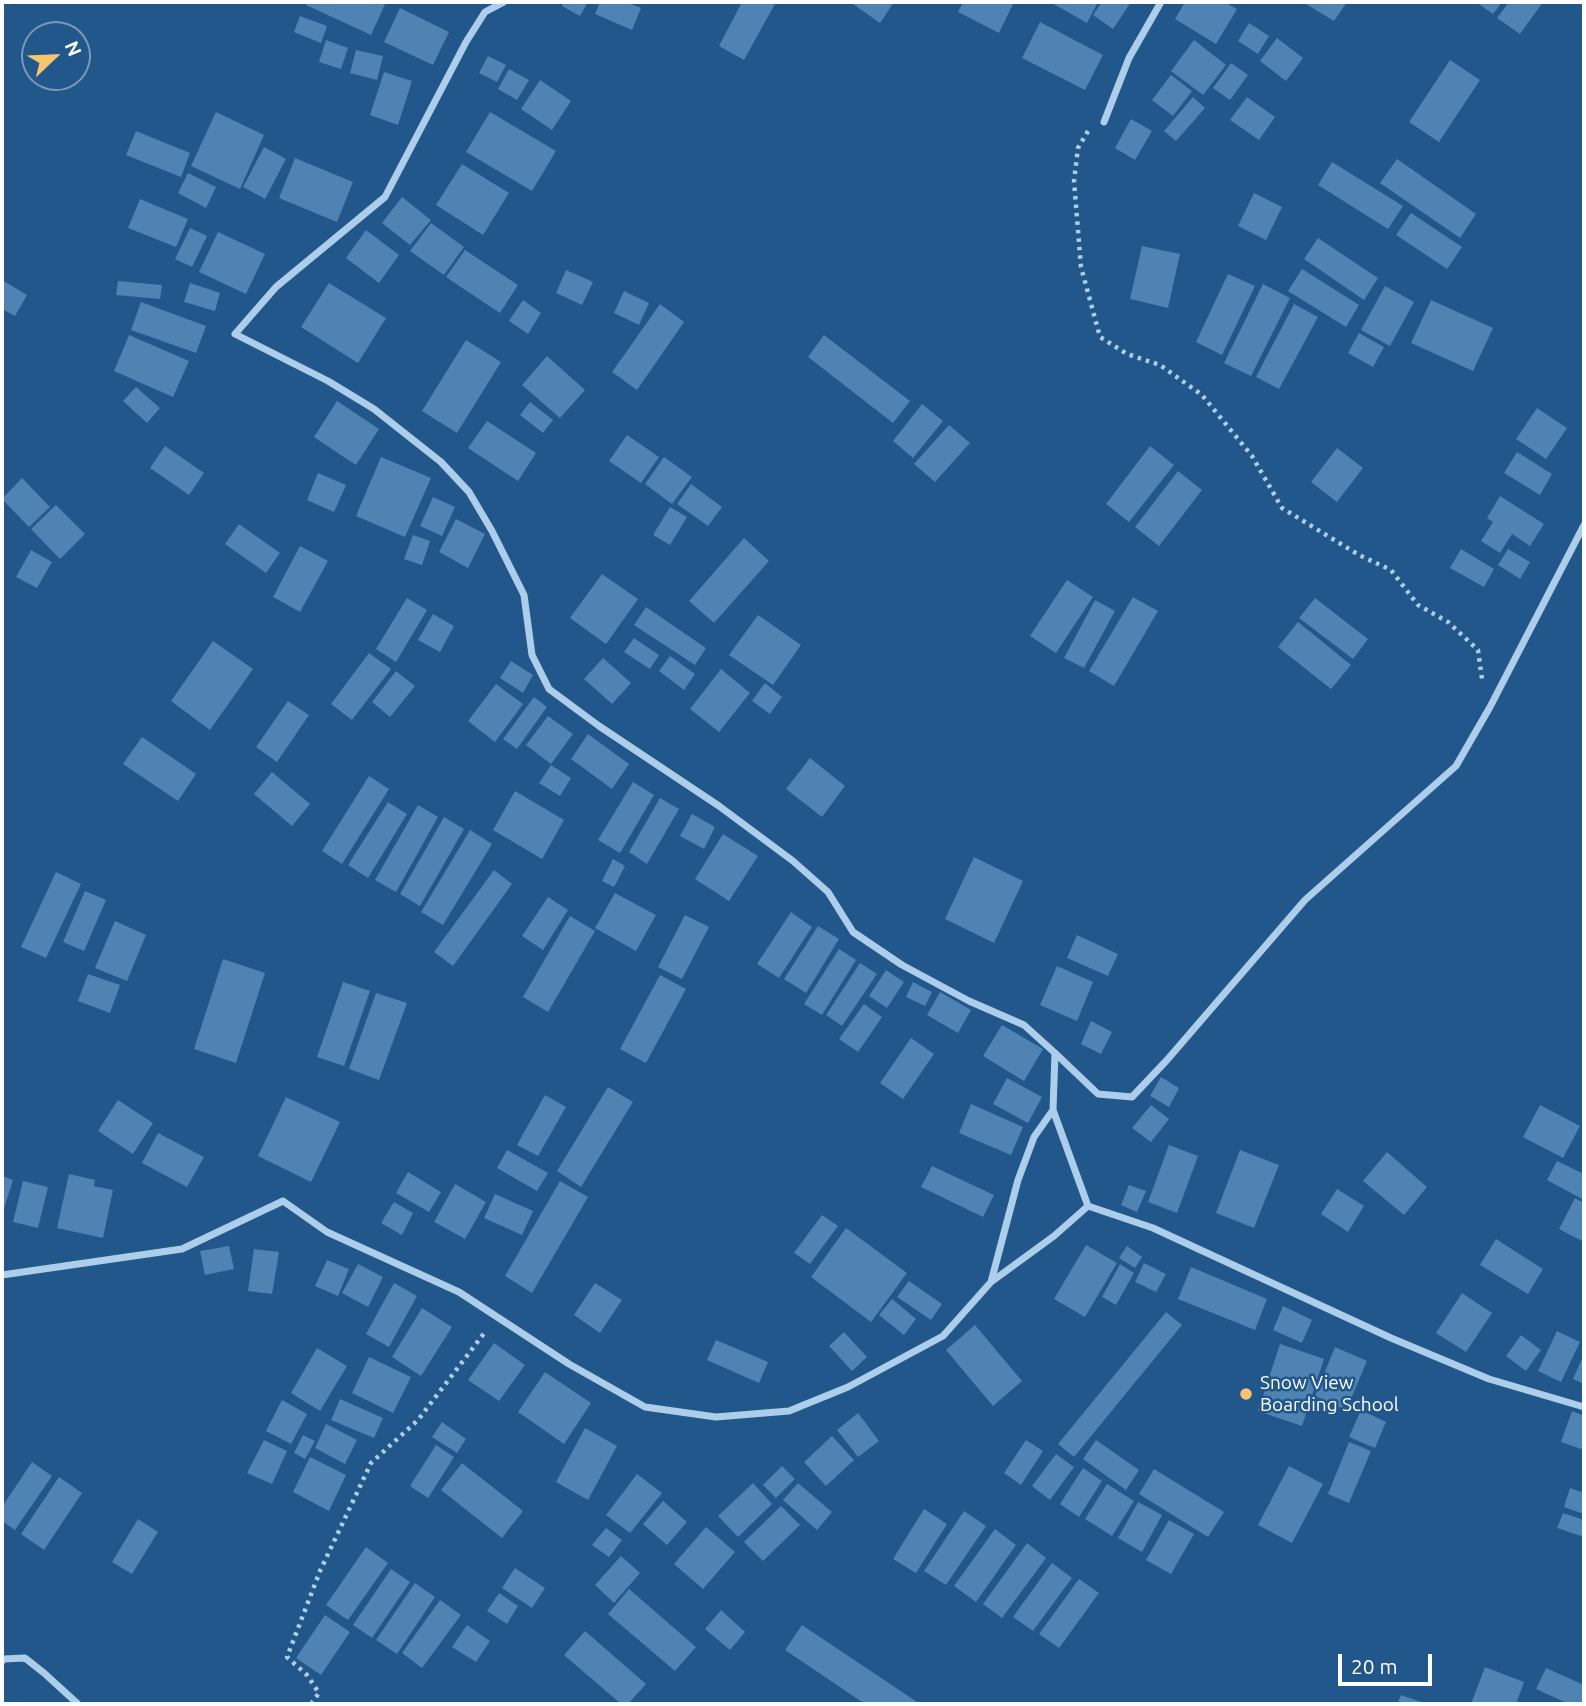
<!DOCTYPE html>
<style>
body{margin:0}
#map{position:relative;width:1586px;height:1706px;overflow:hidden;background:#21578a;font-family:Ubuntu,sans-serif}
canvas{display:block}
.frame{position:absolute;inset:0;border:4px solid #fff;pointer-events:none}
.north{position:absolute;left:21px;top:21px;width:70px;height:70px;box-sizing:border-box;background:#21578a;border:2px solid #7a9ab9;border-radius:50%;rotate:67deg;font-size:19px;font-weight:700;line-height:28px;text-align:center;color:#fff}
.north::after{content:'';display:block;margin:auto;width:24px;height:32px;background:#f7c56e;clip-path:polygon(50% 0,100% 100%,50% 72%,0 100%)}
.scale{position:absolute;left:1338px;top:1654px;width:94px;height:32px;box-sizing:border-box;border:4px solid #fff;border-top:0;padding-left:9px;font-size:21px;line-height:24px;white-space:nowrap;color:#fff;-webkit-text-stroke:5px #21578a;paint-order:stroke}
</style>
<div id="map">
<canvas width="1586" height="1706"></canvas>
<div class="frame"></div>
<div class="north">N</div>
<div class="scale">20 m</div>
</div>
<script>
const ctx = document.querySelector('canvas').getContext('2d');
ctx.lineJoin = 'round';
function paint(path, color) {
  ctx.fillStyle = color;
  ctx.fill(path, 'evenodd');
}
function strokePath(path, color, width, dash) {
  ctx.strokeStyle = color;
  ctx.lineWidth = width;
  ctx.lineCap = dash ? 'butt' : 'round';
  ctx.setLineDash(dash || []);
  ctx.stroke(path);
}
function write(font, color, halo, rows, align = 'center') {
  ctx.font = font + ' Ubuntu,sans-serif';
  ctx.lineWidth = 5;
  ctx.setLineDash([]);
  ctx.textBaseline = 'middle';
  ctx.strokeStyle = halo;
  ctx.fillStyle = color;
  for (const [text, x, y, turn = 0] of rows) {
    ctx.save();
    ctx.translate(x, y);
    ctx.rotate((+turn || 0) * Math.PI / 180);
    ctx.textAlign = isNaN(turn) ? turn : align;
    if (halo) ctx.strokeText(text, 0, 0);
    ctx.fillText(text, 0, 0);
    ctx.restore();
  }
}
paint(new Path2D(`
 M308 2H386L371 35 306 5Z
 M564 2H588L580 16 562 6Z
 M600 2H626L641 8 632 30 595 14Z
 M742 2H776L744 60 719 46Z
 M850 2H894L880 23Z
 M963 2H1014L999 33 958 12Z
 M1050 2H1098L1087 23Z
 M1102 2H1131L1113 29 1093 15Z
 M1185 2H1224L1237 9 1216 44 1175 19Z
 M1307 2H1347L1334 21 1306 4Z
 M1476 2H1502L1493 14Z
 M1509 2H1543L1520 34 1497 18Z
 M400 8 449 32 433 65 384 42Z
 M300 16 327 26 321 43 294 32Z
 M1040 22 1103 55 1085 90 1022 58Z
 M1249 23 1269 36 1258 54 1238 41Z
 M1277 38 1303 58 1286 81 1260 61Z
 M326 40 348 48 341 69 319 62Z
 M1194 40 1226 65 1203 95 1171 71Z
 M356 50 383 56 377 80 350 73Z
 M488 56 506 65 497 82 479 73Z
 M1450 60 1480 80 1439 142 1409 122Z
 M1231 63 1248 75 1230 100 1213 88Z
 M509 69 529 80 517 100 498 89Z
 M384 72 412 81 398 125 370 115Z
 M1171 75 1192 91 1173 116 1152 100Z
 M540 80 571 101 552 130 521 109Z
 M1193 97 1205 108 1176 141 1164 131Z
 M1247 97 1275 117 1259 140 1230 120Z
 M216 112 264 135 240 189 191 166Z
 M490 112 556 151 532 191 466 152Z
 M1131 119 1152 131 1135 160 1115 148Z
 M136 131 190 153 181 177 126 155Z
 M264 147 286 159 265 199 243 187Z
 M295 158 353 182 337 222 279 198Z
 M1397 159 1476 214 1460 238 1380 183Z
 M1332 162 1403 206 1388 229 1318 185Z
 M462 164 509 193 483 235 436 205Z
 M188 173 216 187 206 208 178 193Z
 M1254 193 1282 207 1266 240 1238 226Z
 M402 197 431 220 410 245 382 223Z
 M140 199 188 219 176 247 128 228Z
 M1411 213 1462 247 1447 269 1396 235Z
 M431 223 464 247 444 275 410 251Z
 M190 228 207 236 192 267 175 259Z
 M366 230 399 255 379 283 346 258Z
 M218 232 265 254 246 294 199 272Z
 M1318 238 1378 278 1364 300 1304 259Z
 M1142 246 1180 254 1168 308 1130 299Z
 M465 250 518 285 500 313 446 277Z
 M1302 269 1359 305 1346 327 1288 291Z
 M566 270 593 282 582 305 556 293Z
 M1228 274 1255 286 1222 355 1196 342Z
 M2 280 27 295 15 316 2 309Z
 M118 281 162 285 160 299 116 295Z
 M190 283 220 293 215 311 184 302Z
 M329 283 386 318 358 363 301 327Z
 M1263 284 1290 298 1251 376 1224 363Z
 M1385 286 1414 302 1390 346 1361 330Z
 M624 291 649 303 639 325 614 313Z
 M523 300 541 313 528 334 509 321Z
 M1431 300 1493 328 1473 371 1411 343Z
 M141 302 206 326 196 353 131 330Z
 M660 304 684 322 637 390 612 372Z
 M1294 304 1318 317 1279 389 1256 377Z
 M1359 333 1384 347 1373 367 1348 353Z
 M129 335 189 361 173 397 114 371Z
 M824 335 910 401 893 423 808 357Z
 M466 340 501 362 457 433 422 411Z
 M547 356 585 390 560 418 522 385Z
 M136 387 160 408 147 423 123 401Z
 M337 401 379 429 356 465 314 437Z
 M530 402 553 420 543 433 520 415Z
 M922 404 943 421 913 458 893 441Z
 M1537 408 1567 428 1546 459 1516 439Z
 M487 421 536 453 518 481 468 448Z
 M949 425 970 443 935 482 914 464Z
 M627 435 659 457 641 483 609 461Z
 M165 446 204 473 189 495 150 468Z
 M1150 446 1174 465 1129 522 1106 504Z
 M1337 448 1363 468 1337 502 1311 482Z
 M1517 452 1552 474 1540 495 1504 473Z
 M381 457 431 478 405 537 356 516Z
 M664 457 692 477 672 504 645 484Z
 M1178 471 1202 490 1159 546 1135 527Z
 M318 473 346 485 334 512 307 500Z
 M22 478 50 507 29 527 2 499Z
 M691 484 722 507 708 526 677 504Z
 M1500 496 1544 524 1530 546 1512 534 1500 553 1481 541 1493 522 1487 518Z
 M433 497 455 507 442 536 420 526Z
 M56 505 85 534 60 559 31 529Z
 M670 507 687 517 670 545 653 535Z
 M456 519 485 534 468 568 439 552Z
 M239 524 280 553 266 573 225 544Z
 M413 535 430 541 422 565 404 559Z
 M744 538 769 561 714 623 689 601Z
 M300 546 328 561 300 612 273 597Z
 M1461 549 1494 569 1484 587 1450 568Z
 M1508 549 1530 562 1520 579 1498 565Z
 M31 550 52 562 37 588 16 577Z
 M602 574 638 599 606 644 570 618Z
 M1067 580 1093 597 1056 653 1030 636Z
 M1133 597 1158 611 1114 686 1089 671Z
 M407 598 427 610 396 662 376 649Z
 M1315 598 1368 639 1353 659 1299 618Z
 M1095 600 1115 611 1084 668 1064 658Z
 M646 607 706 648 695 665 634 625Z
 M433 614 454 626 440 652 418 640Z
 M758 615 801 645 773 685 729 655Z
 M1298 622 1351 665 1331 689 1278 647Z
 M634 638 659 655 650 669 624 652Z
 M213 641 253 669 210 730 171 701Z
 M369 653 391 669 352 720 331 704Z
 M670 656 695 674 684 690 659 671Z
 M603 658 631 683 612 704 584 679Z
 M511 661 533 675 523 693 500 678Z
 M721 669 750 693 719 732 690 709Z
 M396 671 415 686 390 717 372 702Z
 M765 683 782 697 770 714 752 701Z
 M496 684 523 704 495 742 468 721Z
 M534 697 547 707 517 749 503 739Z
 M288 701 309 715 277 762 256 747Z
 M548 716 573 734 551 764 526 745Z
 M588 734 629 764 612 789 571 759Z
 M142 737 196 774 178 801 123 764Z
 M810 758 845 786 822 817 786 789Z
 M551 765 571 778 560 796 539 783Z
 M272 772 310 804 292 826 254 794Z
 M369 776 389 789 342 864 322 851Z
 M633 782 654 795 620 853 598 840Z
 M515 791 564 820 542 859 493 830Z
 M660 798 679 809 647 864 629 852Z
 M388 802 407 814 368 878 348 865Z
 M418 805 438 817 396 892 375 880Z
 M692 814 715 827 704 849 680 836Z
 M444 817 464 829 420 906 400 894Z
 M470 830 492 844 443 925 421 912Z
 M723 834 758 856 729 901 695 879Z
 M974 857 1023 881 994 943 945 919Z
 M613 859 625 866 614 887 602 881Z
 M494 870 512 884 453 966 434 952Z
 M56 872 81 884 46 958 21 947Z
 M85 891 106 900 84 951 63 942Z
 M615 893 656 915 636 951 595 928Z
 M548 897 568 910 543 950 522 936Z
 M791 912 812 927 779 978 757 964Z
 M685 915 709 927 682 979 658 967Z
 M570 916 595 931 548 1012 523 997Z
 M115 921 146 935 127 981 95 968Z
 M818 926 839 939 806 993 784 979Z
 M1077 935 1118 954 1108 976 1067 958Z
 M839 949 856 960 822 1015 804 1004Z
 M223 959 265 973 236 1063 194 1049Z
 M860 963 877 974 842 1026 826 1015Z
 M1057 966 1093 982 1077 1021 1040 1005Z
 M886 970 904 982 887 1008 869 996Z
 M88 974 120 985 110 1013 78 1001Z
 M660 975 686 989 646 1063 620 1049Z
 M343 982 370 991 344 1066 317 1057Z
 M913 982 932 992 925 1006 906 997Z
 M940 992 971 1010 958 1033 927 1015Z
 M376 993 407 1003 379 1080 349 1069Z
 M864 1004 882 1017 858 1052 839 1039Z
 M1091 1021 1112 1032 1101 1054 1081 1044Z
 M1002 1025 1043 1049 1024 1081 983 1056Z
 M911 1038 934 1054 903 1099 880 1083Z
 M1161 1077 1179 1088 1169 1107 1150 1096Z
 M1007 1078 1042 1097 1028 1123 993 1104Z
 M608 1087 633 1102 581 1187 557 1171Z
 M545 1095 566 1107 538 1156 517 1145Z
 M286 1097 340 1122 311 1182 258 1156Z
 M118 1100 153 1123 133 1154 98 1131Z
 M971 1104 1023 1127 1011 1155 959 1133Z
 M1151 1105 1169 1119 1151 1142 1132 1128Z
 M1540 1105 1580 1126 1563 1158 1523 1137Z
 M158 1133 204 1157 187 1187 142 1163Z
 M1169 1145 1198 1156 1177 1213 1148 1202Z
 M507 1150 548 1173 537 1191 497 1168Z
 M1240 1150 1279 1165 1254 1228 1216 1213Z
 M1387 1152 1427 1187 1404 1215 1363 1181Z
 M1557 1161 1584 1174V1200L1547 1180Z
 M932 1166 994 1195 983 1217 921 1187Z
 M408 1172 441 1192 429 1212 396 1193Z
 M69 1174 95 1180 94 1186 113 1190 103 1238 57 1228Z
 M2 1176 13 1180 2 1215Z
 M23 1181 48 1187 38 1228 13 1222Z
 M560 1181 588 1197 532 1293 505 1276Z
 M455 1184 486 1202 465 1239 434 1222Z
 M1129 1185 1146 1191 1137 1212 1121 1205Z
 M1337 1189 1364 1206 1348 1232 1321 1214Z
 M495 1194 533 1211 522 1235 484 1218Z
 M1575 1198 1584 1203V1242L1559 1229Z
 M394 1202 413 1213 402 1235 381 1223Z
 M822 1215 838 1226 810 1264 794 1253Z
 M846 1228 907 1273 871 1322 811 1277Z
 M1496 1239 1543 1269 1528 1294 1480 1265Z
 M1086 1245 1117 1263 1085 1317 1054 1299Z
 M229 1246 234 1269 205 1275 200 1251Z
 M1127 1246 1142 1257 1135 1268 1119 1258Z
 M254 1249 279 1252 272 1294 248 1291Z
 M327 1260 349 1269 338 1296 315 1286Z
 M1144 1263 1166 1274 1156 1292 1135 1282Z
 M358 1264 383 1277 368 1307 342 1293Z
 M1120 1264 1134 1273 1116 1305 1102 1297Z
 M1191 1267 1267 1299 1255 1330 1178 1299Z
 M909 1281 942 1304 931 1320 897 1297Z
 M394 1283 417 1296 389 1347 366 1334Z
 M595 1283 622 1300 600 1333 574 1315Z
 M1462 1293 1492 1313 1466 1352 1436 1333Z
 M892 1299 916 1319 904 1335 879 1315Z
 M1283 1306 1312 1320 1302 1343 1273 1330Z
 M422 1308 452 1327 421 1376 392 1357Z
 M1166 1312 1182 1325 1074 1457 1058 1444Z
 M975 1325 1022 1381 993 1406 946 1350Z
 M1557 1331 1580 1342 1561 1382 1538 1371Z
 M844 1332 867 1357 852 1371 829 1346Z
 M1521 1335 1541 1350 1526 1371 1506 1356Z
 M716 1340 768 1362 759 1383 707 1360Z
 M494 1343 525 1365 499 1401 468 1380Z
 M1280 1344 1324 1359 1302 1426 1258 1411Z
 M1335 1347 1367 1361 1346 1410 1315 1396Z
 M317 1348 347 1366 320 1411 291 1393Z
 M1584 1354V1384L1573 1379Z
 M369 1357 411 1377 393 1413 352 1393Z
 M545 1372 591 1403 564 1444 518 1412Z
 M340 1399 383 1418 374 1438 331 1420Z
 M282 1400 307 1414 291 1444 266 1431Z
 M1361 1410 1386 1422 1375 1448 1349 1437Z
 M1572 1411 1584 1416V1450L1561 1442Z
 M858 1413 879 1441 858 1457 837 1430Z
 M442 1422 466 1439 457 1453 432 1437Z
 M326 1424 357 1440 345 1464 315 1448Z
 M585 1428 617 1446 588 1500 556 1482Z
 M303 1435 315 1441 305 1459 294 1453Z
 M832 1436 854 1460 826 1486 804 1462Z
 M264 1440 287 1451 272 1484 247 1473Z
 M1026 1440 1043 1451 1021 1485 1004 1473Z
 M1096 1440 1139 1470 1126 1490 1083 1459Z
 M1349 1442 1371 1451 1349 1503 1328 1494Z
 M436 1445 454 1457 428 1498 410 1486Z
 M1056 1454 1074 1467 1050 1500 1032 1486Z
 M310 1457 346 1475 329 1511 293 1492Z
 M32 1462 52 1476 15 1530 2 1521V1507Z
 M462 1463 523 1511 502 1538 441 1490Z
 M782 1466 795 1479 776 1498 763 1485Z
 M1289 1466 1323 1484 1292 1543 1258 1525Z
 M1083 1468 1102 1481 1079 1517 1060 1504Z
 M1154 1469 1224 1512 1208 1537 1139 1494Z
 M637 1474 662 1493 630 1533 606 1515Z
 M59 1477 82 1493 44 1550 21 1534Z
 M753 1483 772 1504 738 1537 718 1516Z
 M798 1483 832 1512 817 1530 783 1500Z
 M1107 1484 1134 1501 1112 1536 1085 1519Z
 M1570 1488 1584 1493V1514L1564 1507Z
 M663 1501 687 1522 667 1545 643 1524Z
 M1138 1502 1162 1515 1142 1552 1118 1538Z
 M781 1506 800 1525 763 1561 744 1542Z
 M924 1509 947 1524 916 1573 893 1559Z
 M964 1511 986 1526 946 1585 924 1571Z
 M1563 1513 1584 1520V1537L1557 1528Z
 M138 1519 158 1532 132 1574 112 1562Z
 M1169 1520 1194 1534 1171 1574 1146 1560Z
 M706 1527 735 1552 703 1589 674 1564Z
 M606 1528 622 1540 609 1557 592 1545Z
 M995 1529 1016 1545 976 1602 954 1586Z
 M1027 1543 1046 1558 1002 1618 983 1604Z
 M366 1547 388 1563 348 1620 326 1605Z
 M621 1556 640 1573 614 1603 595 1585Z
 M1052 1563 1072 1578 1033 1631 1013 1617Z
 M515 1568 545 1588 532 1608 502 1588Z
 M391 1569 410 1582 372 1638 353 1625Z
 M1079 1579 1099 1593 1059 1648 1039 1634Z
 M415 1583 435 1597 397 1654 376 1640Z
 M629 1589 696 1647 675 1671 608 1614Z
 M499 1593 518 1606 507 1624 487 1611Z
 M440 1600 461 1615 422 1668 402 1653Z
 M721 1610 745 1632 730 1650 705 1629Z
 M325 1615 350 1632 321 1675 296 1658Z
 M467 1625 490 1641 476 1662 452 1647Z
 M802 1625 920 1704H865L785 1650Z
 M585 1631 646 1684 628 1704H621L564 1655Z
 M1485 1667 1524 1682 1516 1704H1471Z
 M1546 1668 1584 1685V1704H1569L1536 1689Z
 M1401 1695 1427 1704H1397Z`), '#4e83b3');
strokePath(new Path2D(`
 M1088 131 1078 148 1074 181 1081 267 1100 337 1127 354 1160 365 1202 395 1252 456 1282 508 1359 555 1391 570 1418 605 1448 622 1478 650 1482 679
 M311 1704 319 1693 307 1675 287 1657 320 1571 371 1463 418 1420 485 1332`), '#adceeb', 4.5, [3.5, 5]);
strokePath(new Path2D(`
 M504 2 485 12 466 42 385 197 276 287 235 334 328 381 374 409 441 462 469 492 492 531 524 595 532 655 549 689 599 726 719 806 793 861 828 892 853 932 902 965 969 1001 1024 1025 1055 1053 1053 1110 1088 1206 1153 1228 1391 1338 1489 1379 1584 1407
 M1104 122 1129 58 1161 2
 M1055 1053 1098 1094 1132 1097 1167 1060 1305 900 1456 766 1490 707 1584 525
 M2 1275 182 1249 283 1201 327 1232 459 1292 569 1364 645 1407 716 1417 789 1411 848 1387 943 1336 991 1282 1018 1180 1034 1137 1053 1110
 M991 1282 1054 1236 1088 1206
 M2 1661 4 1659 25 1658 44 1673 78 1704`), '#adceeb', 7);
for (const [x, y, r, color] of [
 [1246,1394,7,"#f7c56e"]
]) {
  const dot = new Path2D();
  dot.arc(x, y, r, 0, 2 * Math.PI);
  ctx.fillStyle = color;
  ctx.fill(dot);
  strokePath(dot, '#21578a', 2.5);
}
write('19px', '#fff', '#21578a', [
 ["Snow View",1260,1383],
 ["Boarding School",1260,1405]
], 'left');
</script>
